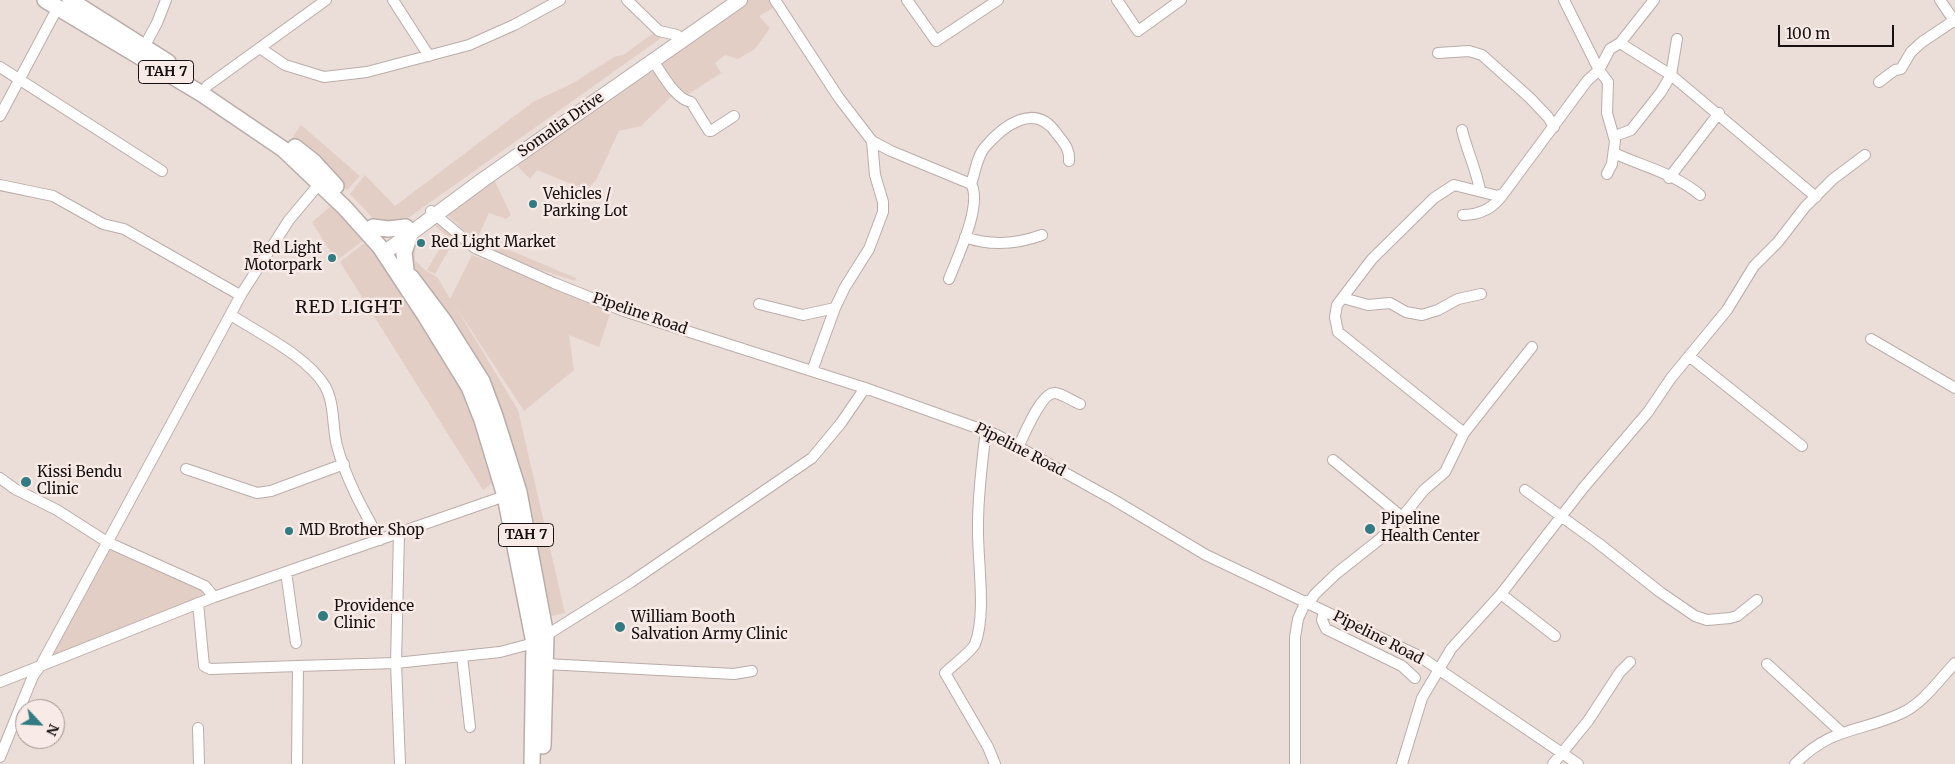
<!DOCTYPE html>
<style>
body{margin:0}
#map{position:relative;width:1955px;height:764px;overflow:hidden;background:#ebddd8;font-family:Merriweather,serif}
canvas{display:block}
.north{position:absolute;left:15px;top:699px;width:50px;height:50px;box-sizing:border-box;background:#f8eae6;border:1px solid #9e9491;border-radius:50%;rotate:115deg;font-size:14px;font-weight:700;line-height:20px;text-align:center;color:#171211}
.north::after{content:'';display:block;margin:auto;width:18px;height:22px;background:#327b82;clip-path:polygon(50% 0,100% 100%,50% 72%,0 100%)}
.scale{position:absolute;left:1778px;top:25px;width:116px;height:22px;box-sizing:border-box;border:2px solid #171211;border-top:0;padding-left:6px;font-size:15px;line-height:18px;white-space:nowrap;color:#171211;-webkit-text-stroke:4px #f8eae6;paint-order:stroke}
</style>
<div id="map">
<canvas width="1955" height="764"></canvas>
<div class="north">N</div>
<div class="scale">100 m</div>
</div>
<script>
const ctx = document.querySelector('canvas').getContext('2d');
ctx.lineJoin = 'round';
function paint(path, color) {
  ctx.fillStyle = color;
  ctx.fill(path, 'evenodd');
}
function strokePath(path, color, width, dash) {
  ctx.strokeStyle = color;
  ctx.lineWidth = width;
  ctx.lineCap = dash ? 'butt' : 'round';
  ctx.setLineDash(dash || []);
  ctx.stroke(path);
}
function write(font, color, halo, rows, align = 'center') {
  ctx.font = font + ' Merriweather,serif';
  ctx.lineWidth = 5;
  ctx.setLineDash([]);
  ctx.textBaseline = 'middle';
  ctx.strokeStyle = halo;
  ctx.fillStyle = color;
  for (const [text, x, y, turn = 0] of rows) {
    ctx.save();
    ctx.translate(x, y);
    ctx.rotate((+turn || 0) * Math.PI / 180);
    ctx.textAlign = isNaN(turn) ? turn : align;
    if (halo) ctx.strokeText(text, 0, 0);
    ctx.fillText(text, 0, 0);
    ctx.restore();
  }
}
paint(new Path2D(`
 M735 0H770L775 7 759 16 770 28 755 49 738 59 725 55 715 63 721 73 681 99 671 97 641 126 619 131 596 180 586 190 537 170 530 179 511 159Z
 M656 31 661 38 387 233 350 194 365 175 395 206 533 102 573 83 614 57 625 54Z
 M301 125 360 176 347 190 292 138Z
 M490 171 511 215 506 219 489 213 478 237 576 278 575 281 529 266 478 243 439 207Z
 M332 205 364 240 336 261 312 222Z
 M434 211 476 248 595 300 480 256 454 241 435 274 427 270 447 236 426 218Z
 M415 237V260L425 270 438 278 450 299 472 255 612 308 599 347 569 335 574 370 524 411 454 304 518 410 565 613 551 616 537 632 491 403 403 254Z
 M368 240 470 378 504 474 483 490 340 262Z
 M109 549 205 590 204 597 51 657Z`), '#e3cec6');
const minor = new Path2D(`
 M393 0 429 56
 M627 0 659 31 677 35
 M775 0 839 98 872 141 891 151 971 184C983 204 957 258 949 279
 M907 0 936 41 998 0
 M1117 0 1138 31 1181 0
 M1564 0 1599 70 1608 82 1607 113 1615 141 1612 164 1607 174
 M1940 0 1955 22
 M1620 43 1671 75 1816 197
 M144 47 157 23 166 0
 M260 48 285 65 324 77 367 72 469 45 514 25 560 0
 M1438 53 1469 51 1482 55 1530 98 1548 117 1554 127
 M653 61C662 73 675 99 691 102L709 131H711L734 116
 M0 67 162 171
 M1879 82 1895 70 1901 69 1911 52 1922 42 1955 20
 M207 86 326 0
 M0 116 58 7
 M1462 130C1467 151 1476 169 1480 190
 M1615 136 1631 130 1661 92 1671 75 1677 39
 M1614 153C1644 167 1674 173 1700 195
 M1669 178 1719 113
 M971 184C975 173 977 156 985 147 1003 126 1035 101 1057 134 1064 143 1070 149 1069 161
 M0 185 53 196 103 224 124 229 238 294 242 293
 M431 211 475 248 554 283 624 311 865 388 997 435 1114 500 1206 555 1419 656 1578 764
 M1463 215C1480 215 1494 208 1504 193
 M965 237C990 246 1017 244 1042 235
 M1343 298 1368 305 1390 303 1406 312 1422 315 1438 310 1458 299 1481 294
 M759 304 803 315 835 308
 M231 315C260 334 307 356 325 386 335 404 332 427 337 446 346 479 363 510 380 540
 M1871 339 1955 388
 M1689 356 1802 446
 M812 371 835 308 845 287 869 249 883 212V202L875 175 872 141
 M986 430C982 462 978 493 978 525 977 559 987 613 975 644 972 651 952 666 945 673L988 747 995 764
 M1464 433 1532 347
 M1018 447C1024 436 1041 392 1055 393 1063 394 1072 401 1080 404
 M1333 460 1402 517
 M186 469 257 493 271 491 344 464
 M0 478 15 489 57 510 107 542 205 586 214 597
 M1525 490 1598 543 1660 592 1695 616 1707 620 1730 618 1737 616 1757 600
 M399 533 396 663 400 764
 M286 572 296 643
 M1501 594 1555 636
 M198 603 204 666 210 669 298 666
 M1309 603 1315 594 1337 573 1380 539 1402 517 1424 490 1445 472 1464 433 1338 332 1335 317 1337 305 1372 259 1434 198 1454 185 1498 196 1504 193 1587 81 1599 70 1610 49 1620 43 1654 0
 M1324 611 1322 620 1326 629 1402 666 1415 678
 M462 656 470 727
 M546 664 734 674 752 671
 M1767 664 1841 732
 M0 682 214 597 505 496
 M198 728 199 764
 M0 757 33 676 41 665 242 293 289 220 320 183
 M297 764 298 666 396 663 500 652 534 643 631 582 812 458 841 423 865 388
 M1295 764V637L1298 619 1306 601
 M1402 764 1422 698 1451 649 1501 594 1584 487 1648 412 1671 378 1727 310 1754 266 1778 242 1805 207 1833 179 1865 155
 M1553 764 1588 721 1620 672 1630 662
 M1795 764C1832 726 1859 733 1902 713 1923 703 1939 680 1955 663`);
const major = new Path2D(`
 M384 253 484 179 740 0`);
const highway = new Path2D(`
 M45 0 202 94 283 149 345 208 380 247 426 317 469 387 482 420 505 496 534 643 532 764
 M70 0 168 62
 M295 147 314 162 336 186
 M373 227 388 229 406 227
 M406 270 404 253 410 234
 M411 277 444 321 482 381 495 416 519 492 546 636 543 746`);
strokePath(minor, '#baada9', 12);
strokePath(major, '#baada9', 16);
strokePath(highway, '#baada9', 18);
strokePath(minor, '#fff', 10);
strokePath(major, '#fff', 14);
strokePath(highway, '#fff', 15);
for (const [x, y, r, color] of [
 [533,204,5,"#327b82"],
 [421,243,5,"#327b82"],
 [332,258,5,"#327b82"],
 [26,482,6,"#327b82"],
 [1370,529,6,"#327b82"],
 [289,531,5,"#327b82"],
 [323,616,6,"#327b82"],
 [620,627,6,"#327b82"]
]) {
  const dot = new Path2D();
  dot.arc(x, y, r, 0, 2 * Math.PI);
  ctx.fillStyle = color;
  ctx.fill(dot);
  strokePath(dot, '#f8eae6', 2);
}
for (const [x, y, w] of [
 [166,72,55],
 [526,535,55]
]) {
  const box = new Path2D();
  box.roundRect(x - w / 2, y - 11.5, w, 23, 4);
  ctx.fillStyle = '#f8eae6';
  ctx.fill(box);
  strokePath(box, '#171211', 1);
}
write('bold 14px', '#171211', null, [
 ["TAH 7",166,72],
 ["TAH 7",526,535]
]);
write('15px', '#171211', '#f8eae6', [
 ["Somalia Drive",561,125,-35],
 ["Pipeline Road",640,314,19],
 ["Pipeline Road",1020,450,27],
 ["Pipeline Road",1378,638,27]
]);
write('15px', '#171211', '#f8eae6', [
 ["Vehicles /",543,195],
 ["Parking Lot",543,212],
 ["Red Light Market",431,243],
 ["Red Light",322,249,"right"],
 ["Motorpark",322,266,"right"],
 ["Kissi Bendu",37,473],
 ["Clinic",37,490],
 ["Pipeline",1381,520],
 ["Health Center",1381,537],
 ["MD Brother Shop",299,531],
 ["Providence",334,607],
 ["Clinic",334,624],
 ["William Booth",631,618],
 ["Salvation Army Clinic",631,635]
], 'left');
ctx.letterSpacing = '1px';
write('18px', '#171211', '#f8eae6', [
 ["RED LIGHT",349,308]
]);
ctx.letterSpacing = '0px';
</script>
